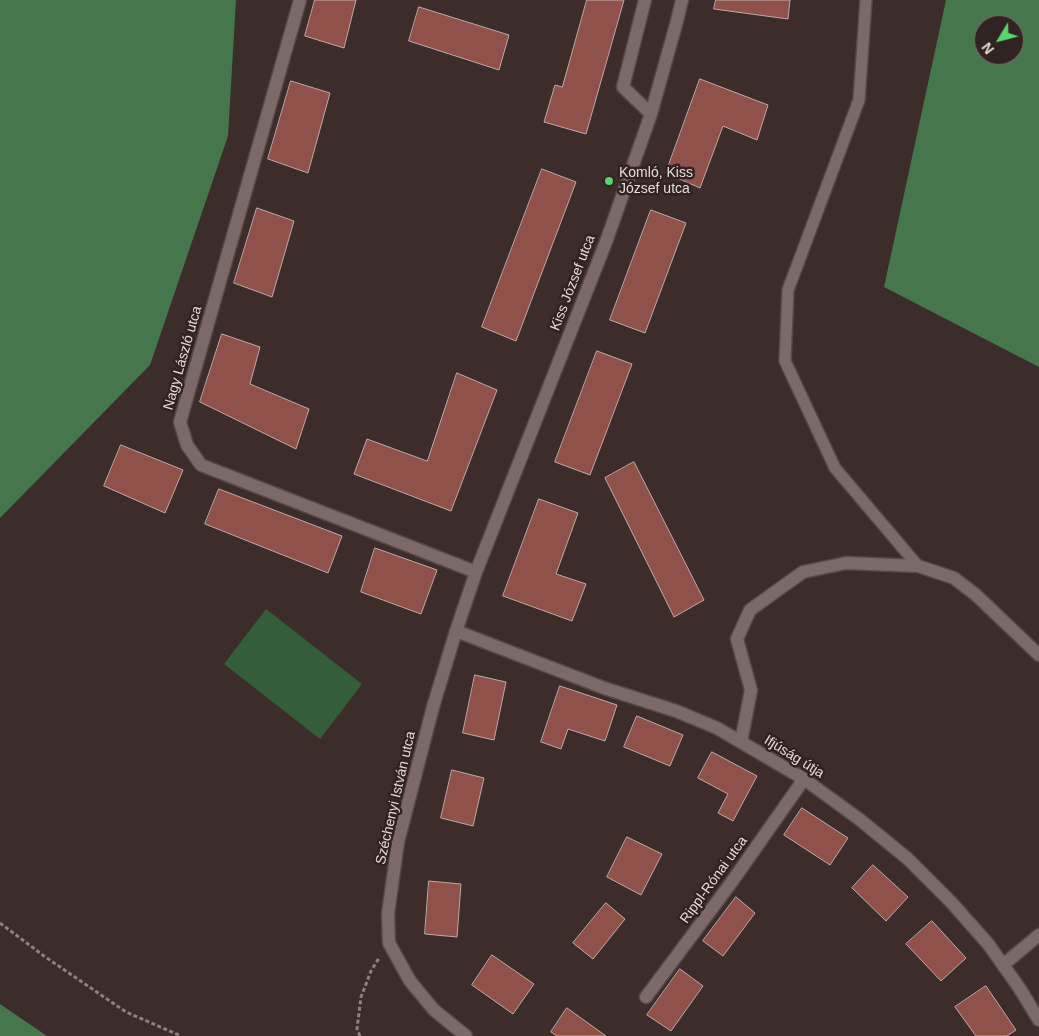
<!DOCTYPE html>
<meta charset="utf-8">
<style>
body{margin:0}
#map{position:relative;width:1039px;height:1036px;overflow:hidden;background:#3c2d2b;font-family:Helvetica,sans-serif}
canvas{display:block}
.north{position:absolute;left:974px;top:15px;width:50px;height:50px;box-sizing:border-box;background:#312321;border:1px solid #796d6b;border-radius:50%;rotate:233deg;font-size:14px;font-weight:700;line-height:20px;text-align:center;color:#e5dcda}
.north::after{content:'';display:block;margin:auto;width:18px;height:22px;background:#59d56f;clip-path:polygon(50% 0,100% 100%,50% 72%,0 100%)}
</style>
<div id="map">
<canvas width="1039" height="1036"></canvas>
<div class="north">N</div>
</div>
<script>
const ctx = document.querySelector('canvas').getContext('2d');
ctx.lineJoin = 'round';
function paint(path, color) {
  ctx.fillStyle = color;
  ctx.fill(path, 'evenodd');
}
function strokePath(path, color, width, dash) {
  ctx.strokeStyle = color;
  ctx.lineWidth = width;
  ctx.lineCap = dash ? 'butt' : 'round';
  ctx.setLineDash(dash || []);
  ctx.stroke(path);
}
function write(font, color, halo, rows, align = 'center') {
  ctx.font = font + ' Helvetica,sans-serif';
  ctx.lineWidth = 5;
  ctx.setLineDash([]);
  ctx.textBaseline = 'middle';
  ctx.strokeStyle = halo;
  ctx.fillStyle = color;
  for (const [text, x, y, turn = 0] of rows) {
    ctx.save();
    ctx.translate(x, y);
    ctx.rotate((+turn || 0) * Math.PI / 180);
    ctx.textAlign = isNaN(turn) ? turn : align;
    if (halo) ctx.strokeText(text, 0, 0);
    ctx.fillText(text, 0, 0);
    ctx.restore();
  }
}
paint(new Path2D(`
 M266 609 362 684 320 739 224 664Z`), '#345e39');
paint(new Path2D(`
 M0 0H236L228 136 150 365 0 518Z
 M946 0H1039V367L884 287ZM984 25H1014V55H984Z
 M0 1004 47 1036H0Z`), '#46774c');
const building = new Path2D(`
 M315 0H356L344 48 305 36Z
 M587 0H624L586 134 544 122 555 85 562 87Z
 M716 0H790L788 19 714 9Z
 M419 7 509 35 499 70 409 41Z
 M700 79 768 105 757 140 723 126 700 188 666 173Z
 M291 81 330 93 308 173 268 159Z
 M542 169 576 182 516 341 482 327Z
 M257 208 294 221 272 297 234 283Z
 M651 210 686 223 645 333 610 320Z
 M222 334 260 347 250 384 309 409 296 449 200 402Z
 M597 351 632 364 590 475 555 462Z
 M457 373 497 390 451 511 354 474 367 439 427 461Z
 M121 445 183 470 165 513 104 486Z
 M634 462 704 600 674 617 605 478Z
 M219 489 342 536 328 573 205 524Z
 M539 499 578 513 556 574 586 584 572 621 503 596Z
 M375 548 437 570 421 614 361 592Z
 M475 675 506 682 494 740 463 733Z
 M560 686 617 705 605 741 568 729 561 749 541 742Z
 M637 716 683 735 670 766 624 747Z
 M712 752 757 776 733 821 718 813 728 794 698 778Z
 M452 770 484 778 473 826 441 818Z
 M802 808 848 838 830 865 784 835Z
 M627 837 662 854 641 895 607 877Z
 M873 865 908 897 886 921 852 888Z
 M429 881 461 884 457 937 425 934Z
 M736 897 755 913 723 956 703 941Z
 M606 903 625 919 593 959 573 943Z
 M932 921 966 958 941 981 906 944Z
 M492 955 534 984 513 1014 472 985Z
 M680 969 703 986 671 1031 647 1015Z
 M986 986 1016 1030 1007 1036H976L955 1007Z
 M567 1008 606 1036H557L551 1032Z`);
paint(building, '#90514a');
strokePath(building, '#bdaaa7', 1);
const lane = new Path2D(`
 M866 0 859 100 788 290 785 361 835 468 918 566`);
const street = new Path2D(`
 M300 0 180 422 187 445 201 465 476 572
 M645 0 623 87 651 114
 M456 631 604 688 676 711 717 728 804 779 859 819 908 859 951 902 989 945 1020 989 1039 1020
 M741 742 751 690 737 639 750 610 803 572 846 563 918 566 954 578 976 595 1039 655
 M1003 965 1039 935
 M646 997 731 883 804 779
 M466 1036 434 1010 410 981 389 943 388 914 398 842 433 707 456 631 476 572 606 242 651 114 677 21 682 0`);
strokePath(lane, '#554947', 14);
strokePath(street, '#554947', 15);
strokePath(new Path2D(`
 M0 923 44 956 126 1012 181 1036
 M360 1036 357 1029 361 997 371 971 379 958`), '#8d817f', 3, [4, 2.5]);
strokePath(lane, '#7b6a68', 11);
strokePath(street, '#7b6a68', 12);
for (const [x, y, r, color] of [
 [609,181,5,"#59d56f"]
]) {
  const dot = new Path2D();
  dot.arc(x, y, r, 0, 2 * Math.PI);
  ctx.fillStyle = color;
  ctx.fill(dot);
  strokePath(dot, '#312321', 2);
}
write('14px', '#e5dcda', '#312321', [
 ["Komló, Kiss",619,173],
 ["József utca",619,189]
], 'left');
write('14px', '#e5dcda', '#312321', [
 ["Kiss József utca",573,283,-69],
 ["Nagy László utca",183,358,-74],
 ["Ifjúság útja",794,757,32],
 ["Széchenyi István utca",396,798,-77],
 ["Rippl-Rónai utca",714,880,-54]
]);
</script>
